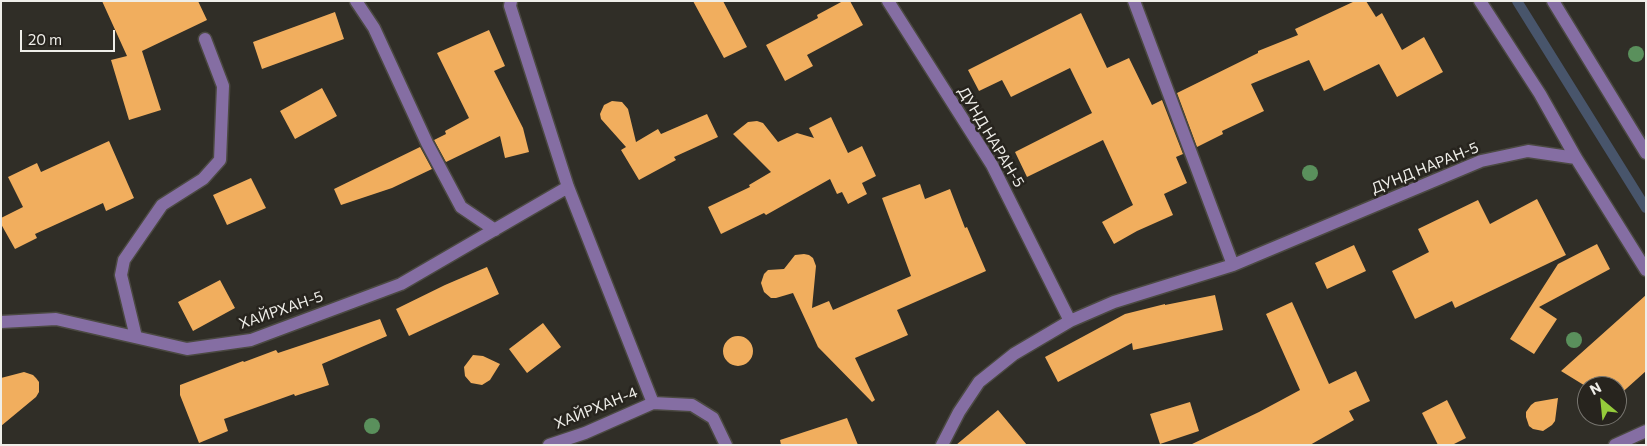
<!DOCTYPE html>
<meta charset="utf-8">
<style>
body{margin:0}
#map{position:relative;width:1647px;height:446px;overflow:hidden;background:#302e27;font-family:Commissioner,sans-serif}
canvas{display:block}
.frame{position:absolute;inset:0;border:2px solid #efeee9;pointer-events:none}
.north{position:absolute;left:1577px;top:376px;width:50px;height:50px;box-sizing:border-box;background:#27241e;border:1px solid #77756f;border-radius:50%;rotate:332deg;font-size:14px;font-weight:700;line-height:20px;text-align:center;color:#efeee9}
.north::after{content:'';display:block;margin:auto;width:18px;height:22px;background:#95cc3b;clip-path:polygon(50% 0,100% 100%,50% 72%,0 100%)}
.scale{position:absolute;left:20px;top:30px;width:95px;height:22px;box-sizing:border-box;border:2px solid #efeee9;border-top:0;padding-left:6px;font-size:15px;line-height:18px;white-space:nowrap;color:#efeee9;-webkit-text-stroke:4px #27241e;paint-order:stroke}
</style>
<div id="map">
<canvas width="1647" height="446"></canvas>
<div class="frame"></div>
<div class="north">N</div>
<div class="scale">20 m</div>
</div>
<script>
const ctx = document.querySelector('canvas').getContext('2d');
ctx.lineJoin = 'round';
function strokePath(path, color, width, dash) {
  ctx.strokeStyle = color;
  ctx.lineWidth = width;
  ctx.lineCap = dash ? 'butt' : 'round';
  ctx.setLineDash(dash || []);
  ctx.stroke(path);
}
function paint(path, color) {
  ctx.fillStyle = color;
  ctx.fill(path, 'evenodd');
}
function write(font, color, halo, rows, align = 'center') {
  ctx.font = font + ' Commissioner,sans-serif';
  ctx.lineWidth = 5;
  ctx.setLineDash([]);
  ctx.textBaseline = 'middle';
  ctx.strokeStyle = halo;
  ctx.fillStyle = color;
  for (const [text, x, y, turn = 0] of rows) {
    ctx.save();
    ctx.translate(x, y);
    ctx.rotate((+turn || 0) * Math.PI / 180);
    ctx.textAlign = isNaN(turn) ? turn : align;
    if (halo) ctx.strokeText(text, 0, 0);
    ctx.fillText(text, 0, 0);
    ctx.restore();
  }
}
strokePath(new Path2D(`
 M1517 1 1646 208`), '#48556b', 10);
paint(new Path2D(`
 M102 1H198L207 20 142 51 161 110 129 120 111 60 127 56Z
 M693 1H723L747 47 724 58Z
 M843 1H850L863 25 807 55 813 66 785 81 766 45 818 18 817 15Z
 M1355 1H1366L1376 17 1382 13 1402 50 1424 37 1443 72 1397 97 1379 64 1324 91 1309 60 1251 84 1264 111 1222 131 1223 134 1197 147 1177 93 1258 53V51L1298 35 1295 29Z
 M335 12 344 39 262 69 253 42Z
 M1081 13 1107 68 1129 58 1152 105 1162 100 1183 154 1176 157 1187 183 1164 194 1173 215 1137 231 1114 244 1102 222 1133 205 1103 140 1027 177 1015 152 1092 113 1070 68 1011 97 1002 80 979 91 968 70Z
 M489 30 505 66 494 71 523 128 529 152 505 158 500 136 446 162 434 140 446 134 445 131 469 118 437 53Z
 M322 88 337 116 295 139 280 111Z
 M612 101 622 102 628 109 636 142 658 129 661 134 707 114 718 137 674 157 676 160 639 180 621 150 626 147 601 119 600 114 604 105Z
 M831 117 848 153 862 146 876 176 862 183 867 194 848 204 842 192 837 194 830 179 766 215 764 213 721 234 708 207 750 187 749 185 771 172 733 134 748 122 757 121 763 123 778 142 797 133 814 138 809 128Z
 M109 141 134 198 106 211 103 203 35 234 37 238 15 249 1 224V218L23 207 8 177 37 163 41 172Z
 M420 147 432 169 392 188 341 205 334 189Z
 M251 178 266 208 227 225 213 195Z
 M920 184 925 199 950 189 965 228 967 227 986 271 897 310 908 335 855 358 875 400 872 402 818 347 793 293 776 298H771L764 292 761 283 764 274 768 270 784 269 795 255 804 254 809 255 813 258 816 266 812 308 829 301 833 310 911 276 882 198Z
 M1537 199 1566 255 1455 308 1452 301 1415 319 1392 271 1429 252 1418 229 1478 200 1490 224Z
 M1597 244 1610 269 1539 307 1557 319 1534 354 1510 339 1558 264Z
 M1354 245 1366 271 1327 289 1315 263Z
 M487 267 499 294 409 336 396 309 445 285Z
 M220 280 235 308 193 331 178 302Z
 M1215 295 1223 330 1133 350 1132 343 1058 382 1045 357 1125 314 1165 304V305Z
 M1646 295V371L1617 397V386H1587V387L1561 371Z
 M1292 302 1329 384 1356 371 1370 401 1349 411 1354 420 1310 445H1190L1259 412 1300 390 1266 314Z
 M380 319 387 336 322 364 329 385 295 396 294 394 224 419 228 431 199 443 180 395V385L243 361 244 362 276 350 278 353Z
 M543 323 561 347 527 373 509 349Z
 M723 351a15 15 0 1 1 30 0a15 15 0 1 1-30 0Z
 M473 355 483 356 500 364 490 380 482 385 471 383 465 376 464 367Z
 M24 372 33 375 36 378 39 382V392L36 397 1 426V378Z
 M1558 398 1555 421 1552 425 1543 431 1533 429 1529 426 1526 417V412L1531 405 1535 402Z
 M1447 400 1466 438 1452 445H1438L1422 413Z
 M1190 402 1199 431 1160 444 1150 414Z
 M998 410 1027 445H956Z
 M847 418 858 445H781L780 440Z`), '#f1ae5e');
const minor = new Path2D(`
 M356 1 374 28 427 143 461 207 495 230
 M511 1 510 6 568 187 653 403
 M888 1 992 165 1070 321
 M1134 1 1233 265
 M1480 1 1540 94 1576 158 1646 270
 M1553 1 1646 153
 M1 322 56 319 187 349 251 340 401 284 568 187
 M136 337 121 275 124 260 162 205 203 179 220 160 223 86 205 39
 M549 445 585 433 653 403 692 405 713 418 726 445
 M942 445 959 412 979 382 1014 354 1070 321 1114 302 1233 265 1481 161 1528 151 1576 158
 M1615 445 1646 431`);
strokePath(minor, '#4b4942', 15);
strokePath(minor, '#856ea3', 12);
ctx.fillStyle = '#5a905c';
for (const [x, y] of [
 [1636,54],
 [1310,173],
 [1574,340],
 [372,426]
]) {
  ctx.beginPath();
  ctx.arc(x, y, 8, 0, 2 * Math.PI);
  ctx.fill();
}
write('15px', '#efeee9', '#27241e', [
 ["ДУНД НАРАН-5",991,137,59],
 ["ДУНД НАРАН-5",1425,168,-22],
 ["ХАЙРХАН-5",281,310,-19],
 ["ХАЙРХАН-4",596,408,-22]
]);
</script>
